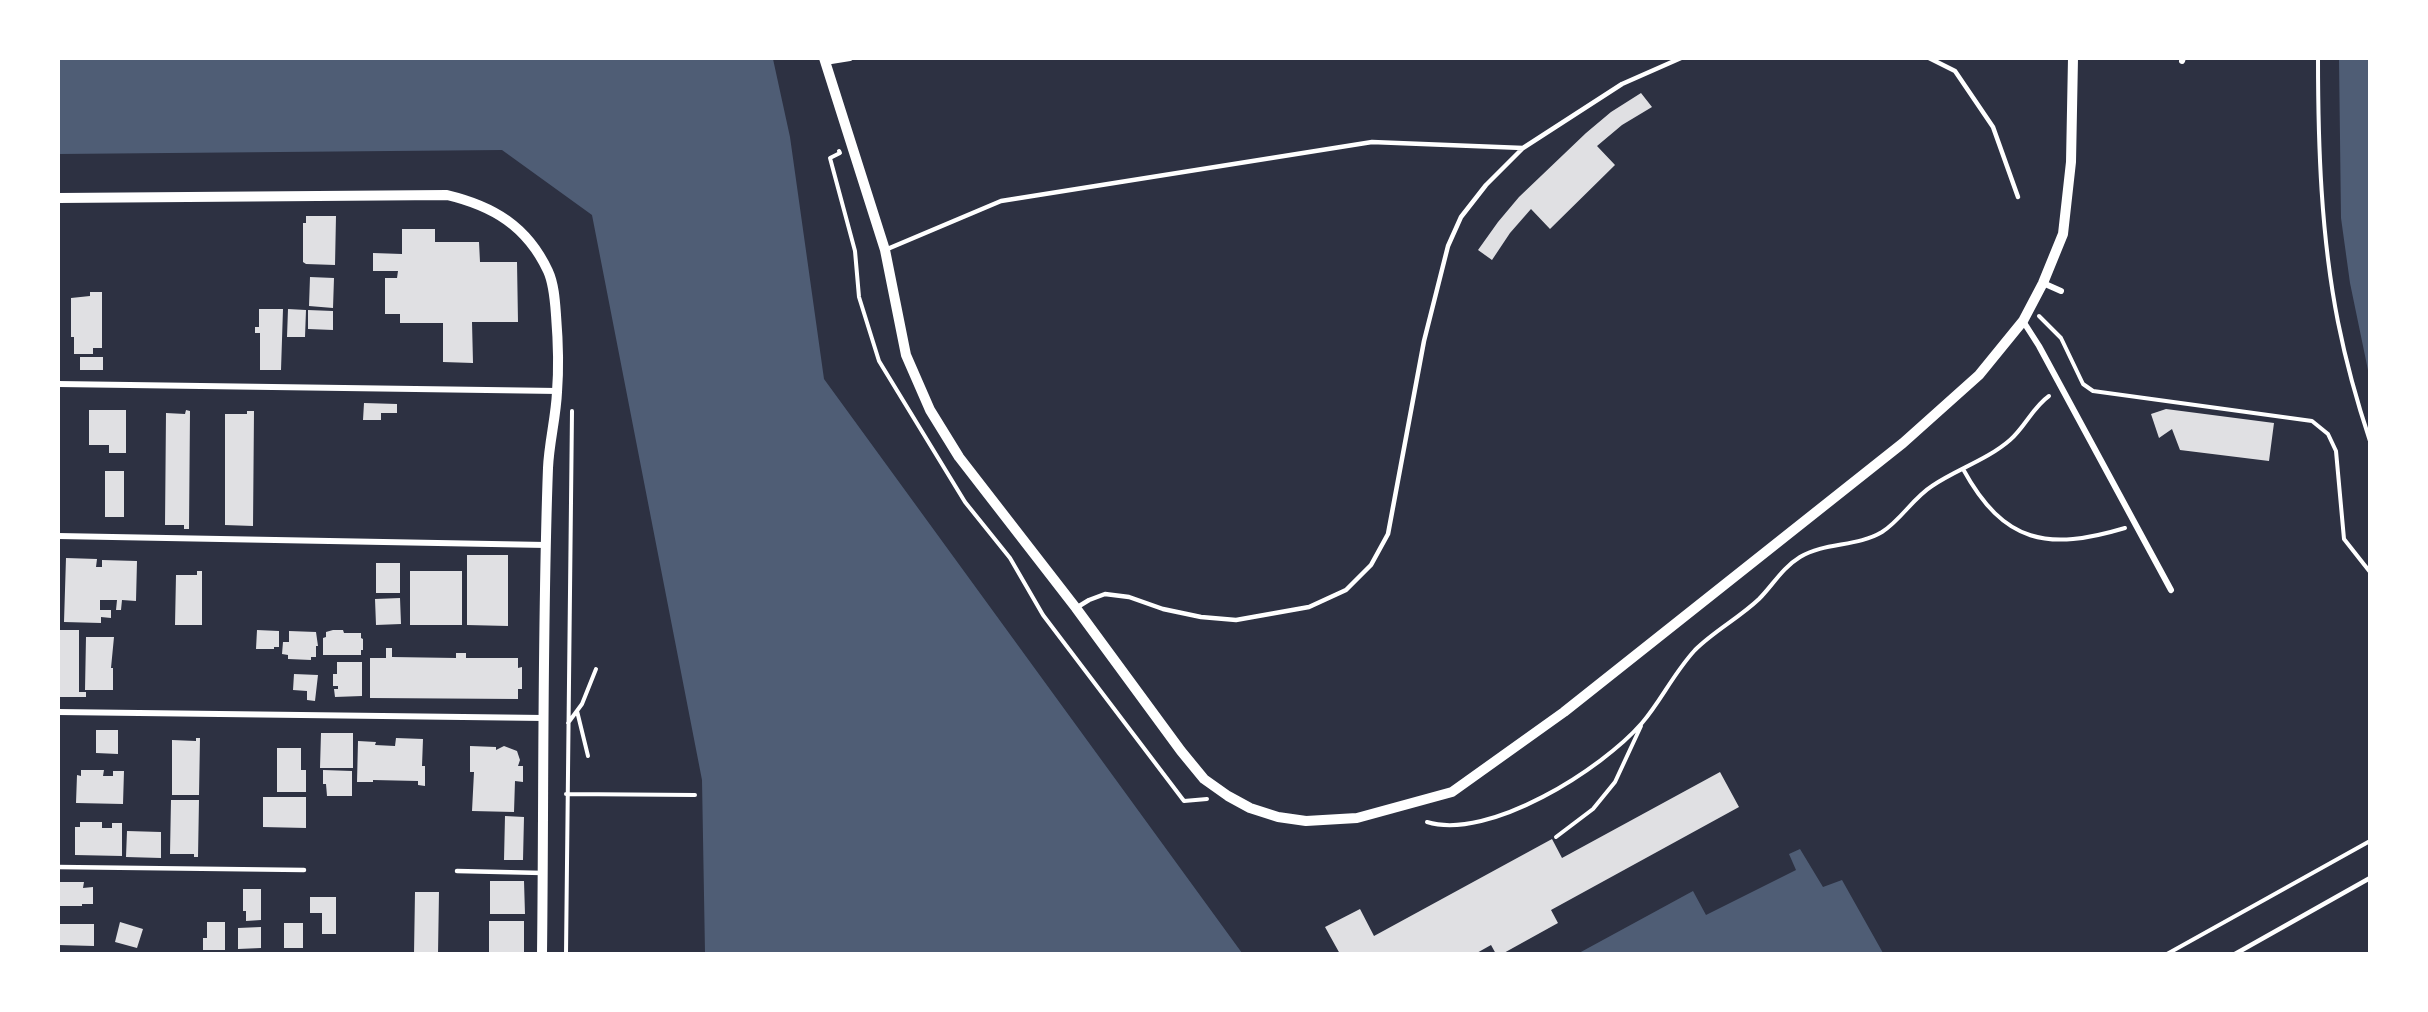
<!DOCTYPE html>
<style>
body{margin:0}
#map{position:relative;width:2428px;height:1012px;overflow:hidden;background:#2d3142;font-family:"Source Serif 4",serif}
canvas{display:block}
.frame{position:absolute;inset:0;border:60px solid #fff;pointer-events:none}
</style>
<div id="map">
<canvas width="2428" height="1012"></canvas>
<div class="frame"></div>
</div>
<script>
const ctx = document.querySelector('canvas').getContext('2d');
ctx.lineJoin = 'round';
function paint(path, color) {
  ctx.fillStyle = color;
  ctx.fill(path, 'evenodd');
}
function strokePath(path, color, width, dash) {
  ctx.strokeStyle = color;
  ctx.lineWidth = width;
  ctx.lineCap = dash ? 'butt' : 'round';
  ctx.setLineDash(dash || []);
  ctx.stroke(path);
}
paint(new Path2D(`
 M58 59H773L790 137 824 379 1242 953H705L702 780 592 215 502 150 59 154Z
 M2339 59H2369V375L2350 283 2341 218Z
 M1800 849 1823 887 1842 880 1883 953H1579L1693 891 1706 915 1796 870 1789 854Z`), '#4f5d75');
paint(new Path2D(`
 M1641 93 1652 107 1622 125 1597 146 1615 165 1550 229 1531 209 1510 233 1492 260 1478 250 1498 222 1519 197 1586 133 1611 112Z
 M306 216H336L335 265 306 264 303 262V223H306Z
 M402 229H435V242H479L480 262H517L518 322H472L473 363 443 362V323H400V314H385V278H397L398 271H373V253L402 254Z
 M310 277 334 278 333 308 309 306Z
 M90 292H102V348H93V354H74V337H71V298L90 296Z
 M259 309H283L281 370H260V333H255V327H259Z
 M288 309 306 310 305 337H287Z
 M308 310 333 311V330L308 329Z
 M80 357H103V370H80Z
 M364 403 397 404V413H381V420H363Z
 M2166 409 2274 423 2269 461 2180 450 2172 429 2159 438 2151 414Z
 M89 410H126V453H109V445H89Z
 M186 410 190 411 189 529H184V525H165L166 413 185 414Z
 M247 411H254L253 526 225 525V414H247Z
 M105 471H124V517H105Z
 M467 555H508V626L467 625Z
 M66 558 97 559 96 567H102V560L137 561 136 601 122 600 121 610H116L117 600H100V610H111V618L101 617V623L64 622Z
 M376 563H400V593H376Z
 M197 571H202V625H175L176 575H197Z
 M410 571H462V625H410Z
 M400 598 401 624 376 625 375 599Z
 M58 630H79V692H86V697H58Z
 M257 630 279 631V647H274V649H256Z
 M333 630H343L344 633H361V638L363 639V650H361V655H323V638L326 637V632Z
 M289 631 316 632 318 646H316V657H311V660L288 659V655L282 654 283 642H289Z
 M86 637H114L111 668H113V690H85Z
 M386 648H392V657L456 658V653H466V658H518V668L522 667V689H518V699L370 698V658H386Z
 M337 662H362V696L335 697 334 689H338V686H333V674H337Z
 M294 674 318 675 315 701 307 700V691L293 690Z
 M96 730H118V754L96 753Z
 M321 733H353V768H320Z
 M196 738H200L199 795H172V740L196 741Z
 M396 738 423 739 422 766H425V786L418 785V781L373 780V782H357L358 741 376 742 375 745 395 746Z
 M470 746 496 747V750L504 746 517 751 520 760 518 766H523V782L515 781 514 812 472 811 474 772H470Z
 M277 748H301V770H306V792H277Z
 M81 770H104L103 776H113V771H124L123 804 76 803 77 775 81 776Z
 M323 770 352 771V796H327L326 784H323Z
 M1720 772 1739 807 1551 910 1558 923 1502 954H1496L1491 945 1475 954H1340L1325 927 1360 909 1374 936 1552 839 1562 858Z
 M263 797H306V828L263 827Z
 M171 800H199L198 857H194V854H170Z
 M505 816 524 817 523 860H504Z
 M80 822H102V828H112V823H122V856L75 855V827H80Z
 M127 831 161 832V858L126 857Z
 M490 881H524L525 914H490Z
 M60 882H84L83 888 93 887V904H82V906H60Z
 M243 889H261V920L246 921V911H243Z
 M415 892H439L438 954H414Z
 M310 897H336V934H322V913H310Z
 M489 921H524V954H489Z
 M120 922 143 929 137 948 115 942Z
 M207 922H225V950H203V938H207Z
 M284 923H303V948H284Z
 M58 924H94V946L58 945Z
 M261 927V948L238 949V928Z`), '#e0e0e3');
strokePath(new Path2D(`
 M2318 58C2318 146 2321 236 2338 322 2346 362 2357 402 2370 441
 M839 151 840 153 830 158 855 251 859 297 879 361 965 502 1010 558 1043 615 1184 801 1207 799
 M2039 316 2061 338 2083 384 2093 391 2312 421 2328 434 2336 451 2344 539 2370 572
 M1963 469C2004 544 2048 551 2125 528
 M577 711 588 756
 M568 723 582 704 596 669
 M566 794 695 795
 M1427 822C1489 841 1602 769 1642 723 1661 701 1673 674 1695 650 1714 631 1739 618 1759 599 1773 585 1782 568 1800 557 1825 542 1857 547 1882 532 1901 520 1913 498 1932 486 1957 469 1987 460 2010 440 2025 427 2033 407 2049 396
 M1556 837 1593 809 1615 782 1641 726
 M566 954 572 411
 M2167 954 2370 841`), '#fff', 4);
strokePath(new Path2D(`
 M1929 58 1955 71 1993 127 2018 197
 M885 250 1001 201 1372 142 1523 148 1622 84 1681 58
 M1076 608 1089 600 1105 594 1129 597 1163 609 1201 617 1236 620 1309 607 1346 590 1371 565 1388 534 1424 341 1448 246 1461 217 1486 185 1523 148
 M58 867 304 870
 M457 871 543 873
 M2235 954 2370 878`), '#fff', 4.5);
strokePath(new Path2D(`
 M2182 61 2183 58
 M825 62 850 58
 M2043 283 2061 291
 M2023 321 2039 346 2171 590
 M58 384 558 391
 M58 536 546 545
 M58 712 544 718`), '#fff', 6);
strokePath(new Path2D(`
 M824 58 885 250 906 355 930 410 959 457 1076 608 1181 751 1204 779 1228 796 1250 808 1278 817 1306 821 1357 818 1452 792 1564 712 1903 443 1979 375 2023 321 2043 283 2063 234 2071 162 2073 58
 M58 198 447 195C493 206 527 226 548 271 554 284 555 301 556 315 558 340 559 367 557 392 556 417 549 443 548 468 542 630 544 792 542 954`), '#fff', 10);
</script>
